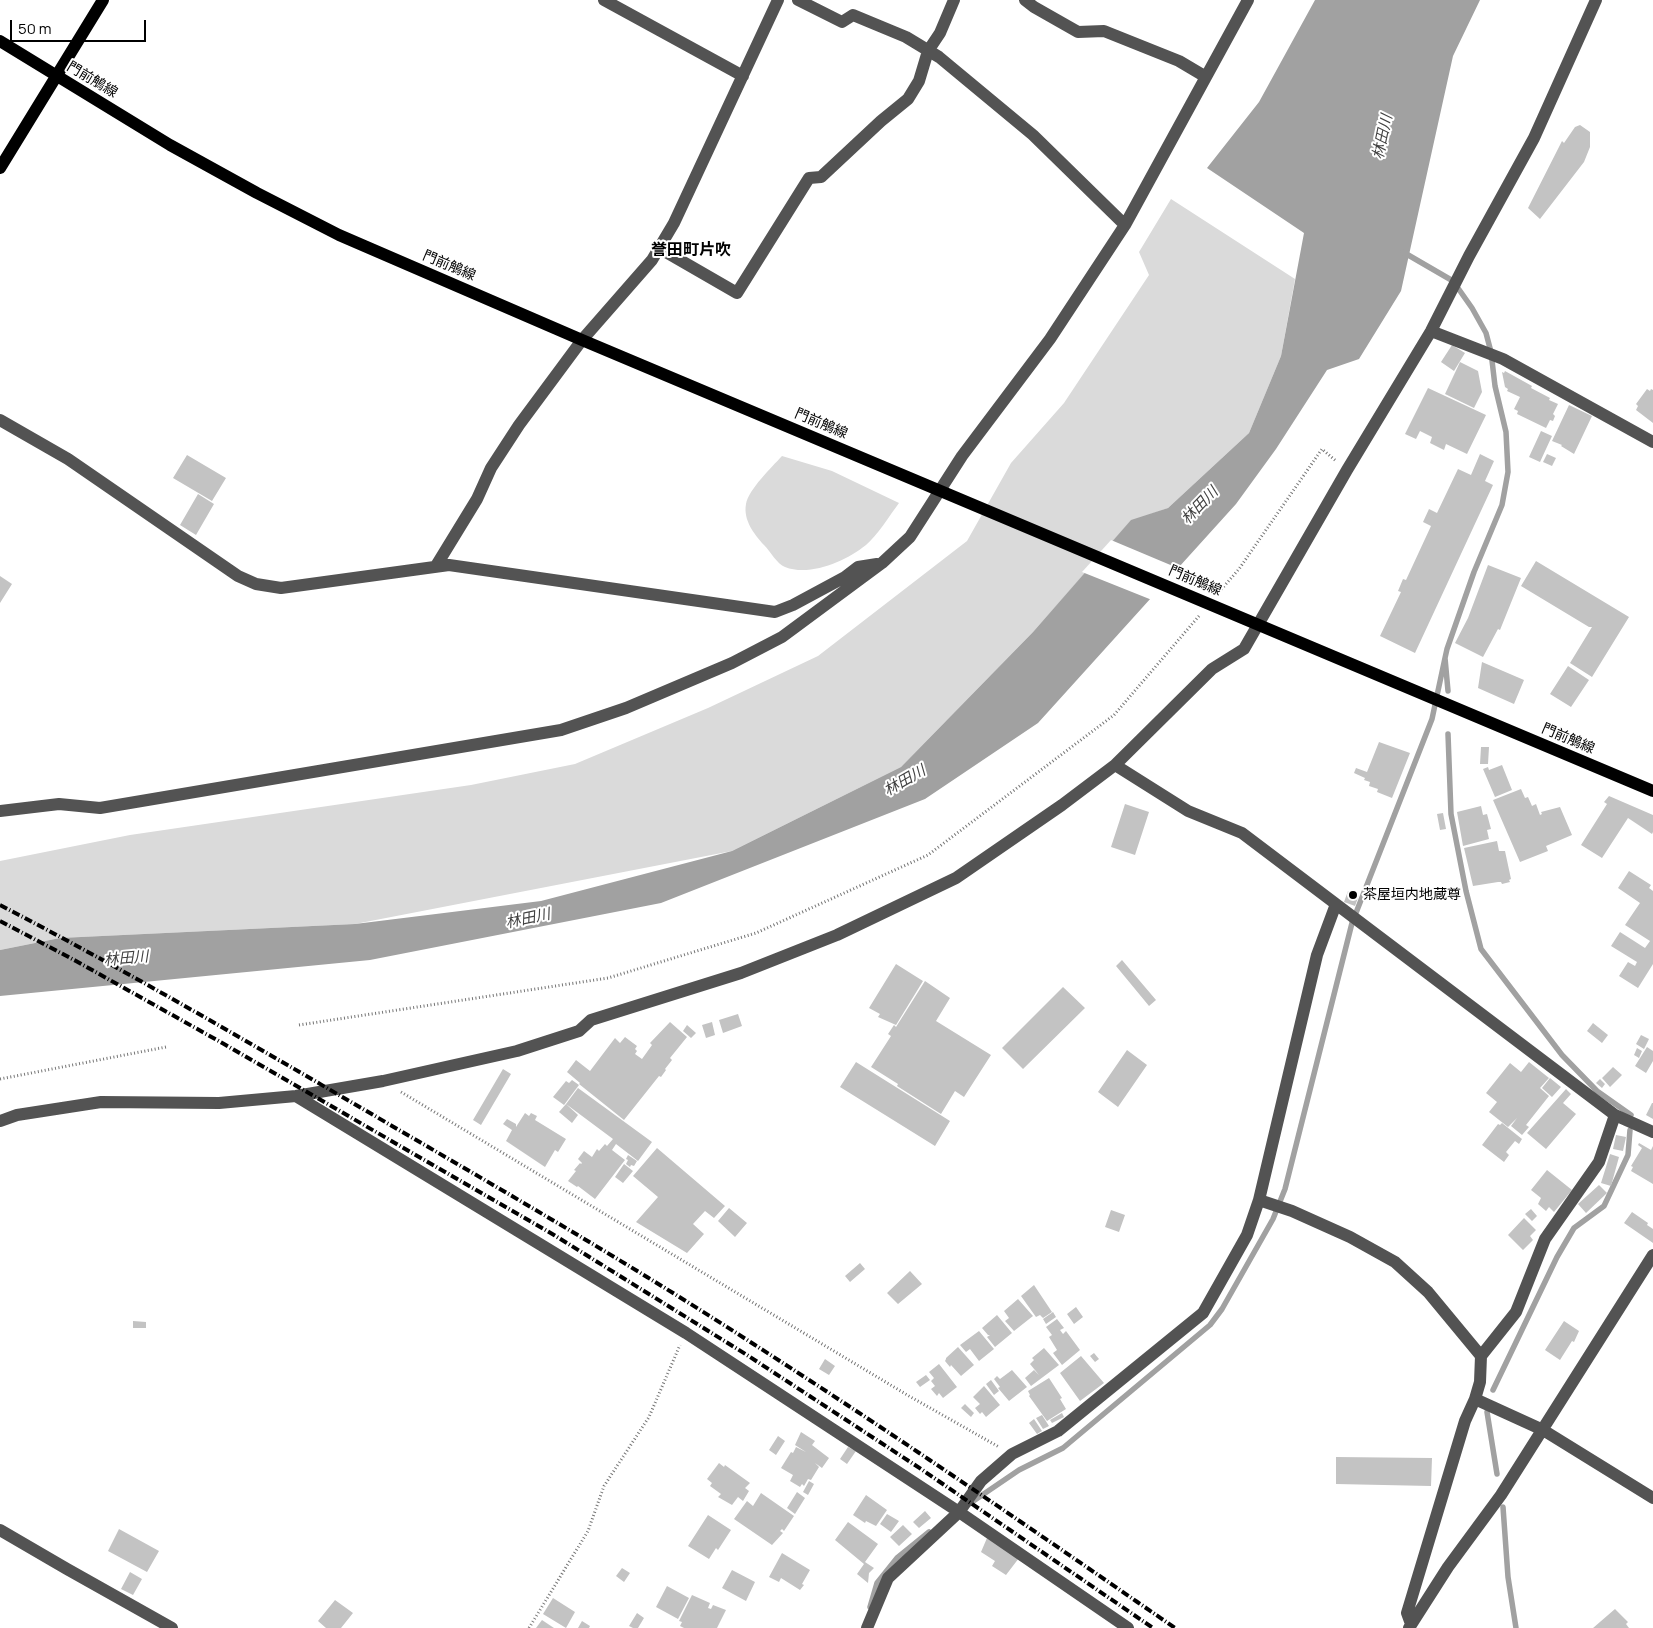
<!DOCTYPE html>
<meta charset="utf-8">
<style>
body{margin:0}
#map{position:relative;width:1653px;height:1628px;overflow:hidden;background:#fff;font-family:Manrope,sans-serif}
canvas{display:block}
.scale{position:absolute;left:10px;top:20px;width:136px;height:22px;box-sizing:border-box;border:2px solid #000;border-top:0;padding-left:6px;font-size:15px;line-height:18px;white-space:nowrap;color:#000;-webkit-text-stroke:4px #fff;paint-order:stroke}
</style>
<div id="map">
<canvas width="1653" height="1628"></canvas>
<div class="scale">50 m</div>
</div>
<script>
const ctx = document.querySelector('canvas').getContext('2d');
ctx.lineJoin = 'round';
function paint(path, color) {
  ctx.fillStyle = color;
  ctx.fill(path, 'evenodd');
}
function strokePath(path, color, width, dash) {
  ctx.strokeStyle = color;
  ctx.lineWidth = width;
  ctx.lineCap = dash ? 'butt' : 'round';
  ctx.setLineDash(dash || []);
  ctx.stroke(path);
}
function write(font, color, halo, rows, align = 'center') {
  ctx.font = font + ' Manrope,"Noto Sans JP",sans-serif';
  ctx.lineWidth = 4;
  ctx.setLineDash([]);
  ctx.textBaseline = 'middle';
  ctx.strokeStyle = halo;
  ctx.fillStyle = color;
  for (const [text, x, y, turn = 0] of rows) {
    ctx.save();
    ctx.translate(x, y);
    ctx.rotate((+turn || 0) * Math.PI / 180);
    ctx.textAlign = isNaN(turn) ? turn : align;
    if (halo) ctx.strokeText(text, 0, 0);
    ctx.fillText(text, 0, 0);
    ctx.restore();
  }
}
paint(new Path2D(`
 M1171 199 1295 279 1281 356 1249 433 1168 508 1131 521 1033 632 901 767 732 851 355 924 60 938 0 950V861L130 835 471 785 575 764 708 708 818 656 967 541 1011 463 1064 403 1149 275 1139 252Z
 M782 456 832 471 899 503C890 515 877 536 866 545 846 561 810 577 785 567 777 564 770 551 764 545 754 534 743 520 746 504 749 489 771 468 782 456Z`), '#dadada');
paint(new Path2D(`
 M1315 0H1480L1453 56 1401 291 1359 359 1327 370 1276 449 1236 504 1038 723 925 799 661 903 370 960 0 996V950L60 938 355 924 541 901 732 851 901 767 1033 632 1131 520 1168 508 1249 433 1281 356 1304 233 1207 168 1259 102Z`), '#a1a1a1');
paint(new Path2D(`
 M1111 540 1180 569 1152 600 1082 572Z`), '#fff');
strokePath(new Path2D(`
 M1403 252 1453 281 1472 308 1486 333 1491 352 1495 386 1506 432 1508 472 1502 505 1474 572 1447 649 1445 658 1448 691
 M1448 734 1451 814 1466 891 1481 949 1562 1055 1597 1091 1631 1115
 M1493 1390 1557 1257 1574 1228 1604 1206 1628 1155 1630 1130
 M1487 1412 1497 1474
 M969 1504 1019 1470 1063 1448 1210 1325 1222 1309 1273 1219 1285 1189 1352 923 1432 719 1445 658
 M1503 1507 1508 1577 1516 1628
 M870 1607 877 1583 897 1558 929 1532`), '#a1a1a1', 5.5);
paint(new Path2D(`
 M1580 125 1590 132V147L1584 162 1540 219 1528 208 1562 141 1564 143 1575 127Z
 M1452 345 1465 353 1454 371 1441 362Z
 M1460 362 1478 371 1482 392 1474 408 1445 394Z
 M1505 371 1532 386 1531 388 1550 398 1549 400 1558 404 1553 414 1555 416 1553 421 1550 420 1546 428 1517 414 1518 411 1514 409 1520 397 1507 391 1508 389 1505 387 1502 372 1504 373Z
 M1428 388 1486 415 1467 454 1446 444 1444 450 1430 443 1432 437 1420 431 1416 439 1405 434Z
 M1647 389 1650 391 1651 389 1653 390V423L1636 410 1638 406 1636 404Z
 M1569 405 1592 416 1574 454 1561 446 1562 445 1552 441Z
 M1541 431 1552 436 1540 462 1529 457Z
 M1480 454 1494 461 1485 481 1493 485 1415 653 1380 636 1401 592 1398 591 1403 579 1406 580 1431 526 1423 522 1429 509 1437 513 1458 469 1471 475Z
 M1547 454 1556 458 1552 466 1543 462Z
 M187 455 226 478 212 501 173 478Z
 M198 494 214 504 196 535 180 525Z
 M1536 561 1629 617 1592 677 1570 663 1592 627H1589L1521 586Z
 M1488 565 1521 578 1500 630 1498 629 1483 657 1455 643 1468 618Z
 M0 576 12 584 0 603Z
 M1482 662 1524 680 1514 704 1478 688Z
 M1568 666 1589 680 1571 707 1550 694Z
 M1379 742 1410 753 1392 798 1377 792 1378 789 1369 786 1370 782 1364 780 1365 778 1354 773 1356 768 1367 772Z
 M1481 747H1489L1488 764H1480Z
 M1502 765 1512 790 1495 797 1483 769 1488 767 1489 770Z
 M1521 789 1525 798 1528 797 1532 806 1536 804 1540 815 1542 814 1541 812 1560 807 1572 835 1546 846 1548 851 1520 862 1493 800Z
 M1609 796 1653 815V832L1652 834 1628 818 1602 858 1581 845 1607 804 1604 802Z
 M1125 804 1149 812 1135 855 1111 847Z
 M1481 806 1483 815 1487 814 1491 829 1487 830 1489 839 1463 846 1457 812Z
 M1443 813 1446 829 1440 830 1437 814Z
 M1497 841 1499 851H1505L1511 879 1509 880 1510 882 1502 884 1501 882H1498L1473 886 1464 848Z
 M1629 871 1651 885 1649 888 1653 891V964L1638 988 1619 976 1628 962 1635 966 1637 962 1611 946 1620 932 1645 948 1650 941 1625 925 1640 903 1618 888Z
 M1348 891 1359 895 1355 906 1344 902Z
 M1122 960 1156 1000 1149 1006 1116 966Z
 M896 964 923 981 896 1025 878 1017 880 1014 869 1008Z
 M925 981 950 998 936 1021 991 1055 964 1097 955 1091 941 1114 897 1086 898 1084 871 1067 891 1036 888 1034 894 1025 896 1027Z
 M1063 987 1085 1008 1023 1069 1002 1048Z
 M738 1014 742 1026 723 1033 719 1020Z
 M670 1022 687 1037 670 1058 672 1060 665 1069 666 1070 661 1077 659 1076 624 1120 579 1084 580 1083 567 1072 576 1060 590 1071 615 1038 620 1043 625 1037 637 1046 635 1049 637 1051 635 1054 642 1059 652 1045 650 1043Z
 M712 1022 715 1035 706 1038 702 1025Z
 M1593 1023 1608 1035 1602 1043 1587 1031Z
 M687 1025 696 1033 691 1038 683 1031Z
 M1641 1035 1649 1039 1644 1049 1636 1044Z
 M1647 1047 1653 1051V1061L1646 1073 1635 1066Z
 M1637 1048 1642 1051 1639 1058 1634 1055Z
 M1127 1050 1147 1065 1118 1107 1098 1092Z
 M856 1062 950 1121 935 1146 840 1087Z
 M1529 1062 1549 1078 1540 1088 1549 1096 1526 1125 1529 1127 1522 1135 1511 1126 1517 1118 1508 1127 1489 1112 1497 1102 1486 1093 1510 1063 1521 1072Z
 M1613 1067 1622 1075 1610 1087 1602 1078Z
 M503 1069 511 1074 481 1125 473 1120Z
 M1550 1078 1561 1087 1552 1097 1542 1088Z
 M1600 1079 1605 1084 1602 1088 1596 1083Z
 M572 1080 579 1085 564 1105 553 1097 566 1081 569 1083Z
 M578 1088 652 1142 638 1161 616 1144 612 1150 625 1160 595 1199 578 1186 577 1187 568 1181 576 1171 574 1170 580 1163 581 1164 582 1163 578 1159 584 1151 592 1157 597 1149 599 1151 605 1144 607 1146 613 1139 566 1104Z
 M1566 1089 1571 1094 1563 1103 1576 1114 1546 1149 1527 1133Z
 M1652 1103H1653V1119L1646 1115Z
 M566 1104 578 1115 572 1123 559 1112Z
 M525 1113 529 1116 531 1113 537 1116 535 1120 566 1139 558 1152 555 1150 545 1167 506 1141 512 1130 503 1124 507 1119 516 1124V1127Z
 M1502 1123 1522 1139 1519 1144 1515 1141 1506 1152 1509 1155 1504 1162 1482 1145 1498 1124 1500 1125Z
 M1616 1135 1626 1137 1623 1151 1613 1149Z
 M1639 1143 1651 1150 1653 1146V1184L1631 1171 1633 1167 1631 1166 1642 1148 1638 1145Z
 M657 1148 725 1206 714 1218 705 1211 693 1224 704 1234 687 1253 636 1222 658 1197 633 1176Z
 M1610 1154 1619 1157 1611 1186 1601 1183Z
 M628 1155 637 1161 634 1166 631 1165 630 1167 626 1164 628 1160 626 1159Z
 M624 1164 633 1171 623 1183 615 1177Z
 M1547 1170 1572 1190 1554 1212 1549 1207 1546 1211 1538 1204 1541 1198 1531 1190Z
 M1599 1185 1607 1193 1586 1213 1578 1204Z
 M729 1208 747 1223 735 1237 718 1221Z
 M1531 1209 1537 1216 1532 1221 1525 1214Z
 M1111 1210 1125 1215 1119 1232 1105 1227Z
 M1632 1212 1648 1223 1647 1225 1653 1229V1243L1624 1223Z
 M1524 1218 1536 1230 1530 1236 1533 1240 1523 1250 1508 1235Z
 M860 1263 865 1269 850 1282 845 1276Z
 M910 1271 922 1284 898 1304 887 1293Z
 M1034 1285 1052 1312 1043 1318 1040 1315 1036 1317 1021 1296Z
 M1018 1299 1033 1316 1014 1331 1005 1321 1009 1318 1004 1311Z
 M1076 1307 1083 1317 1074 1324 1067 1314Z
 M1053 1312 1056 1317 1046 1324 1043 1319Z
 M997 1315 1012 1333 995 1347 987 1337 990 1335H988L982 1328Z
 M1057 1319 1064 1328 1060 1330 1063 1334 1066 1331 1080 1350 1062 1365 1053 1353 1057 1350 1049 1337 1052 1335 1046 1327Z
 M133 1321 146 1322V1328H133Z
 M1564 1321 1579 1331 1574 1342 1572 1341 1560 1360 1545 1350Z
 M979 1331 994 1349 979 1361 970 1349 966 1352 960 1345Z
 M958 1347 974 1365 961 1376 951 1365 950 1367 945 1361 946 1359V1358Z
 M1044 1348 1059 1365 1031 1386 1025 1378 1034 1370 1039 1375 1030 1364 1034 1360 1032 1358Z
 M1094 1353 1099 1359 1095 1362 1090 1356Z
 M1081 1356 1104 1383 1080 1401 1060 1373Z
 M825 1359 835 1366 829 1375 819 1369Z
 M939 1364 957 1387 943 1398 939 1393 937 1396 931 1389 935 1386 931 1381 934 1378 929 1372Z
 M1012 1370 1027 1387 1009 1401 998 1388 1000 1387 994 1379 997 1376 1000 1379Z
 M926 1375 930 1380 920 1387 916 1382Z
 M1049 1378 1062 1398 1060 1399 1066 1409 1047 1421 1029 1396 1030 1395 1028 1391Z
 M991 1380 999 1391 994 1395 986 1384Z
 M984 1386 1000 1405 986 1417 982 1412 980 1414 975 1408 980 1404 973 1397Z
 M965 1404 974 1413 971 1417 961 1408Z
 M1062 1413 1064 1417 1052 1423 1050 1420Z
 M1042 1415 1049 1426 1043 1429 1036 1418Z
 M1034 1419 1042 1431 1037 1434 1029 1423Z
 M801 1432 815 1441 812 1445 829 1458 822 1468 815 1463 819 1467 811 1480 808 1479 804 1486 802 1484 800 1487 790 1481 793 1475 781 1468 791 1452 793 1453 796 1447 806 1452 795 1445Z
 M778 1436 785 1441 776 1455 769 1450Z
 M848 1447 856 1451 847 1464 840 1459Z
 M1336 1457 1432 1458 1431 1486 1336 1484Z
 M719 1463 724 1467 725 1465 750 1483 745 1488 749 1491 743 1501 738 1497 732 1505 718 1497 721 1494 710 1486 712 1483 707 1479Z
 M809 1481 814 1484 808 1495 803 1492Z
 M797 1492 805 1498 795 1514 787 1508Z
 M761 1493 794 1516 784 1531 782 1529 780 1531 783 1533 772 1545 734 1519 747 1501 753 1506Z
 M866 1495 887 1510 876 1526 866 1521 865 1523 853 1515Z
 M925 1511 931 1518 919 1528 913 1522Z
 M887 1514 899 1521 891 1532 880 1524Z
 M708 1515 731 1530 718 1550 716 1548 709 1559 688 1546Z
 M848 1522 878 1544 865 1562 874 1568 869 1573 868 1583 857 1574 864 1564 835 1540Z
 M903 1525 912 1534 899 1546 890 1537Z
 M119 1529 159 1551 147 1572 108 1551Z
 M987 1538 1019 1558 1006 1575 992 1566 995 1561 981 1552Z
 M782 1553 810 1570 802 1584 804 1585 800 1590 781 1578 779 1582 769 1577Z
 M622 1568 630 1573 624 1582 616 1576Z
 M732 1570 755 1582 746 1601 722 1588Z
 M130 1572 142 1579 133 1595 121 1589Z
 M667 1586 689 1598 678 1619 656 1607Z
 M692 1595 710 1603 708 1608 711 1609 713 1605 726 1610 717 1628H684L680 1626 682 1622 679 1621Z
 M553 1598 575 1612 566 1628 543 1614Z
 M335 1600 353 1613 341 1628H326L318 1621Z
 M1615 1609 1628 1622 1626 1624 1629 1628H1593Z
 M637 1613 644 1618 638 1628H633L629 1626Z
 M542 1620 554 1628H536Z
 M582 1621 590 1626 589 1628H578Z`), '#c3c3c3');
strokePath(new Path2D(`
 M1219 592 1239 569 1322 449 1336 461
 M299 1025 608 978 756 933 928 855 1114 715 1199 616
 M0 1079 166 1047
 M401 1092 909 1396 999 1447
 M529 1628 588 1531 604 1486 649 1417 680 1345`), '#757575', 3, [1, 2.5]);
strokePath(new Path2D(`
 M604 0 743 76
 M798 0 842 22 853 15 906 37 939 57 1033 135 1125 225
 M1025 0 1034 7 1078 32 1104 31 1179 61 1206 77
 M659 248 737 293 809 178 821 177 881 121 908 99 919 81 928 51 940 33 954 0
 M1431 331 1503 359 1653 442
 M0 420 68 459 238 576 256 584 281 588 449 565 775 612 793 605 845 577 858 567 877 564
 M436 566 477 499 491 468 519 425 582 340 652 260 674 223 778 0
 M1115 765 1188 811 1242 833 1615 1115 1653 1132
 M0 811 59 804 100 808 561 730 626 708 732 663 782 637 882 563 910 537 962 456 1050 339 1125 225 1248 0
 M296 1096 686 1333 959 1512 1128 1628
 M1615 1115 1599 1162 1545 1239 1516 1312 1481 1356 1480 1382 1475 1399 1543 1430 1653 1498
 M0 1121 17 1115 101 1102 219 1103 296 1096 383 1081 517 1051 579 1031 591 1020 741 973 837 935 956 878 1062 805 1115 765 1212 669 1244 649 1347 470 1431 331 1469 256 1534 138 1596 0
 M1259 1200 1292 1211 1350 1237 1395 1262 1428 1292 1481 1356
 M0 1530 67 1569 172 1628
 M1411 1624 1407 1613 1465 1421 1475 1399
 M867 1628 888 1578 959 1512 981 1481 1012 1454 1058 1431 1203 1313 1247 1235 1259 1200 1317 955 1336 904
 M1409 1628 1448 1567 1501 1495 1653 1255`), '#535353', 12);
strokePath(new Path2D(`
 M0 41 170 145 257 193 339 235 582 340 1653 791
 M0 168 103 0`), '#000', 12);
strokePath(new Path2D(`
 M0 905C123 969 243 1039 363 1109 495 1186 627 1262 755 1345 897 1436 1036 1532 1175 1628
 M0 921 76 961 224 1044 554 1235 747 1355 921 1469 1153 1628`), '#000', 4, [8, 2.5, 1, 2.5]);
for (const [x, y, r, color] of [
 [1353,895,5,"#000"]
]) {
  const dot = new Path2D();
  dot.arc(x, y, r, 0, 2 * Math.PI);
  ctx.fillStyle = color;
  ctx.fill(dot);
  strokePath(dot, '#fff', 2);
}
write('14px', '#000', '#fff', [
 ["門前鵤線",92,80,31],
 ["門前鵤線",449,266,23],
 ["門前鵤線",821,424,23],
 ["門前鵤線",1195,581,23],
 ["門前鵤線",1568,739,23]
]);
write('14px', '#000', '#fff', [
 ["茶屋垣内地蔵尊",1363,895]
], 'left');
write('italic 15px', '#424242', '#fff', [
 ["林田川",1383,137,-78],
 ["林田川",1200,506,-46],
 ["林田川",905,781,-30],
 ["林田川",528,919,-12],
 ["林田川",126,959,-5]
]);
write('bold 16px', '#000', '#fff', [
 ["誉田町片吹",691,251]
]);
</script>
